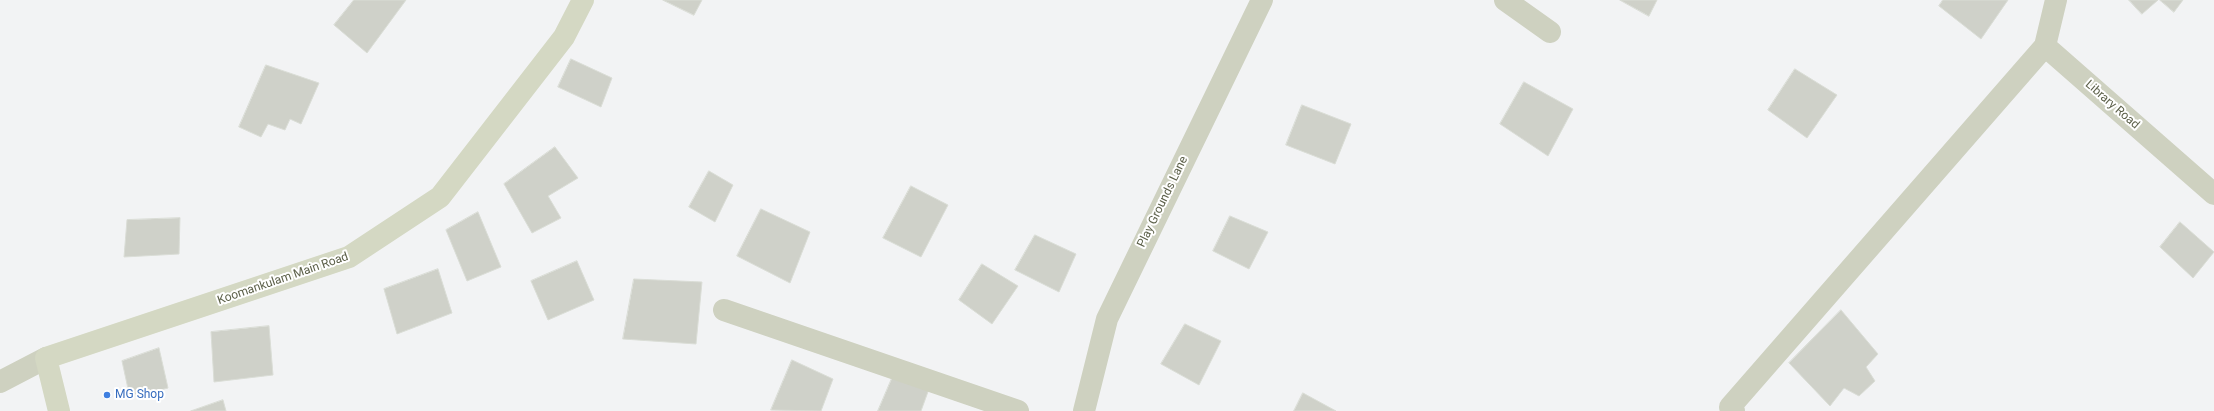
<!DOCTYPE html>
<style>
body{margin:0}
canvas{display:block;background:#f2f3f4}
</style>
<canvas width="2214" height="411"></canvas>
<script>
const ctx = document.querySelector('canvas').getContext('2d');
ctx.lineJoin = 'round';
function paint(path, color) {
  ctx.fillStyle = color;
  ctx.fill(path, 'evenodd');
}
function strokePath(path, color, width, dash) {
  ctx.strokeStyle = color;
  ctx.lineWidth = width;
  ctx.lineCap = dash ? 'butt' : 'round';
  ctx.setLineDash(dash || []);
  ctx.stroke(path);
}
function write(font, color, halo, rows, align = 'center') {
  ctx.font = font + ' Roboto,sans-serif';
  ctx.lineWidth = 4;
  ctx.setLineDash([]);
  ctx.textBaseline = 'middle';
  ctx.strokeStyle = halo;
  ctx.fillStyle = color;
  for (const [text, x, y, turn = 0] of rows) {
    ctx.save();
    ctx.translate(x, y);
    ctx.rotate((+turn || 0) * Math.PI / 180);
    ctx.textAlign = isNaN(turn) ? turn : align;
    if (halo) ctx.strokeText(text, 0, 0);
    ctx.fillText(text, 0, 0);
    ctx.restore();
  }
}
const building = new Path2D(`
 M354 0H406L367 53 334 25Z
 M663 0H702L694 15Z
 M1620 0H1657L1649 16Z
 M1943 0H2008L1981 39 1939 6Z
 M2129 0H2158L2142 14Z
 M2160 0H2183L2174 12Z
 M571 59 612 78 601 107 558 87Z
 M266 65 319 83 301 124 290 119 285 130 268 124 261 137 239 127Z
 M1795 69 1837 95 1807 138 1768 110Z
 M1524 82 1573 109 1548 156 1500 124Z
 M1302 105 1351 124 1335 164 1286 145Z
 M555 147 578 178 548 196 561 218 532 233 504 184Z
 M709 171 733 185 715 222 689 207Z
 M911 186 948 205 921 257 883 238Z
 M761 209 810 232 790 283 737 256Z
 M478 212 501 267 467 281 446 230Z
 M1230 216 1268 232 1249 269 1213 251Z
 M180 218 179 254 124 257 127 220Z
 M2180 222 2214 252 2193 278 2160 247Z
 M1035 235 1076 254 1059 292 1015 270Z
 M577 261 594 300 548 320 531 281Z
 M982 264 1018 286 992 324 959 300Z
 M438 269 452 313 397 334 384 289Z
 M634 279 702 282 696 344 623 339Z
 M1841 310 1878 354 1866 367 1875 381 1859 396 1844 388 1830 406 1789 363Z
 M1185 324 1221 341 1199 385 1161 364Z
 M269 326 273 375 214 382 211 332Z
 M159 348 168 388 130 398 122 361Z
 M792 360 833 379 821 411 771 410Z
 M893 376 929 389 921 411H878Z
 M1303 393 1336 411H1294Z
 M223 400 226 411H191Z`);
paint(building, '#cfd1c9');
strokePath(building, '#daddd6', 1);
strokePath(new Path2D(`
 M1505 0 1550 32
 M2045 46 2214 194
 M724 310 1018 411
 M0 382 46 358
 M1084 411 1107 319 1262 0
 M1734 411 1730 407 2045 46 2056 0`), '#ced1c0', 22);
strokePath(new Path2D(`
 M59 411 46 358 349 257 440 197 564 37 583 0`), '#d4d8c3', 22);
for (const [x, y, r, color] of [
 [107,395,4,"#3f7fe0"]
]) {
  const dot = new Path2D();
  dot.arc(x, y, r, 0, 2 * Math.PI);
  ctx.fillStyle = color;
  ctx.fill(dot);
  strokePath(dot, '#fff', 1.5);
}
write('12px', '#5c6049', '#fff', [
 ["Library Road",2112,105,41],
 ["Play Grounds Lane",1163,202,-64],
 ["Koomankulam Main Road",283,279,-19]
]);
write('12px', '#366cbe', '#fff', [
 ["MG Shop",115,395]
], 'left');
</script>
